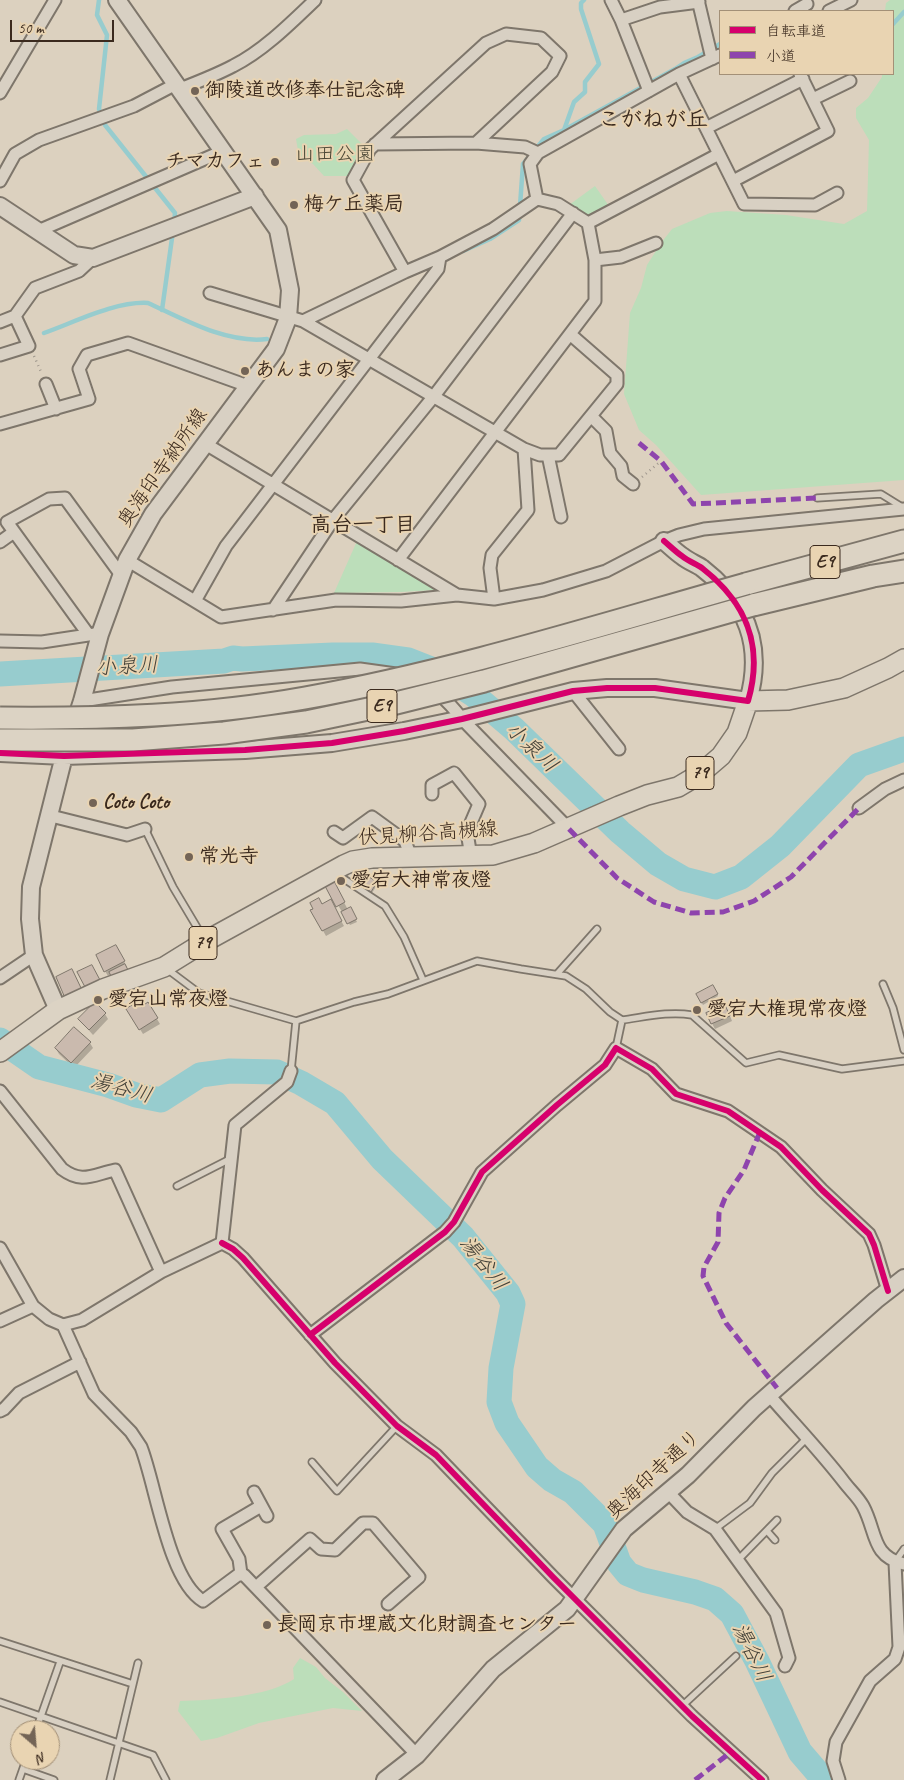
<!DOCTYPE html>
<meta charset="utf-8">
<style>
body{margin:0}
#map{position:relative;width:904px;height:1780px;overflow:hidden;background:#dcd1bf;font-family:Caveat,"Klee One",sans-serif}
canvas{display:block}
.legend{position:absolute;left:719px;top:10px;width:175px;height:65px;box-sizing:border-box;background:#e9d4b2;border:1px solid #a39077;margin:0;padding:6px 9px;list-style:none;font-size:15px;color:#3b2a1e}
.legend li{display:flex;align-items:center;gap:10px;height:25px}
.legend b{width:25px;border:1px solid #a39077}
.north{position:absolute;left:10px;top:1720px;width:50px;height:50px;box-sizing:border-box;background:#e9d4b2;border:1px solid #a39077;border-radius:50%;rotate:153deg;font-size:14px;font-weight:700;line-height:20px;text-align:center;color:#3b2a1e}
.north::after{content:'';display:block;margin:auto;width:18px;height:22px;background:#736456;clip-path:polygon(50% 0,100% 100%,50% 72%,0 100%)}
.scale{position:absolute;left:10px;top:20px;width:104px;height:22px;box-sizing:border-box;border:2px solid #3b2a1e;border-top:0;padding-left:6px;font-size:15px;line-height:18px;white-space:nowrap;color:#3b2a1e;-webkit-text-stroke:4px #e9d4b2;paint-order:stroke}
</style>
<div id="map">
<canvas width="904" height="1780"></canvas>
<ul class="legend">
<li><b style="height:6px;background:#d6006c"></b>自転車道</li>
<li><b style="height:6px;background:#8e44ad"></b>小道</li>
</ul>
<div class="north">N</div>
<div class="scale">50 m</div>
</div>
<script>
const ctx = document.querySelector('canvas').getContext('2d');
ctx.lineJoin = 'round';
function paint(path, color) {
  ctx.fillStyle = color;
  ctx.fill(path, 'evenodd');
}
function strokePath(path, color, width, dash) {
  ctx.strokeStyle = color;
  ctx.lineWidth = width;
  ctx.lineCap = dash ? 'butt' : 'round';
  ctx.setLineDash(dash || []);
  ctx.stroke(path);
}
function write(font, color, halo, rows, align = 'center') {
  ctx.font = font + ' Caveat,"Klee One",sans-serif';
  ctx.lineWidth = 4;
  ctx.setLineDash([]);
  ctx.textBaseline = 'middle';
  ctx.strokeStyle = halo;
  ctx.fillStyle = color;
  for (const [text, x, y, turn = 0] of rows) {
    ctx.save();
    ctx.translate(x, y);
    ctx.rotate((+turn || 0) * Math.PI / 180);
    ctx.textAlign = isNaN(turn) ? turn : align;
    if (halo) ctx.strokeText(text, 0, 0);
    ctx.fillText(text, 0, 0);
    ctx.restore();
  }
}
paint(new Path2D(`
 M890 0H904V480L701 495 656 445 639 430 624 394 630 313 641 288 647 265 661 243 672 229 710 213 727 211 786 215 844 224 867 211 869 140 856 118V108L868 98 882 77V74H893V11H885L886 3Z
 M347 129 364 146 349 176H324L313 164 299 156 296 139 304 135 336 134Z
 M595 186 609 206 597 213 588 216 569 205Z
 M357 541 435 590 401 592 334 593Z
 M300 1658 316 1667 325 1678 343 1692 362 1711 333 1708 259 1723 217 1738 201 1741 178 1711 180 1701C212 1700 267 1697 294 1679L293 1668Z`), '#bcdeba');
paint(new Path2D(`
 M334 883 348 910 350 909 357 922 350 925 327 887Z
 M358 883H376L377 885 372 893Z
 M330 901 344 926 326 936 312 911Z
 M116 947 127 967 108 976 105 971Z
 M713 986 718 996 703 1005 697 995Z
 M148 1004 160 1024 143 1034 128 1010 141 1009Z
 M728 1011 732 1021 715 1029 707 1014Z
 M105 1014 108 1019 93 1035 79 1019Z
 M90 1043 93 1048 74 1068 59 1054 56 1049Z`), '#0003');
strokePath(new Path2D(`
 M99 0 97 15 107 35 99 109 105 125 175 213 174 223
 M893 24 904 12
 M564 130 675 69 684 63 698 57 720 44
 M534 151 544 139 564 130 574 102 585 92V82L599 64 581 9V3L584 0
 M463 251 490 239 519 220 523 164 529 157
 M162 310 173 231
 M44 333C75 322 116 301 148 303 183 319 227 344 267 339`), '#97ccce', 4.5);
strokePath(new Path2D(`
 M0 674 224 661 233 658 242 659 333 655H372L408 660 436 671 474 695 514 729 620 832 658 864 684 879 715 887 741 877 780 846 859 765 904 749
 M0 1040 39 1067 108 1085 136 1095 161 1100 200 1075 230 1071 277 1072 301 1083 335 1103 382 1159 463 1237 508 1293 513 1304 501 1368 499 1402 507 1423 537 1467 552 1480 573 1492 605 1524 619 1563 628 1574 643 1580 695 1592 715 1599 732 1614 757 1661 800 1752 824 1780`), '#97ccce', 25);
const building = new Path2D(`
 M363 873 377 882 371 892 356 883Z
 M334 881 345 902 336 907 325 886Z
 M319 898 322 904 331 899 342 921 322 931 310 910 313 909 310 903Z
 M351 907 357 919 347 924 341 912Z
 M116 945 125 961 104 972 96 955Z
 M125 964 129 972 113 980 109 972Z
 M92 965 100 980 85 987 77 972Z
 M72 969 82 990 65 998 56 977Z
 M713 985 718 994 701 1003 696 994Z
 M95 1002 106 1013 89 1030 78 1019Z
 M138 1002 141 1007 148 1002 158 1018 139 1030 126 1009Z
 M725 1005 730 1016 711 1024 706 1013Z
 M74 1027 91 1042 71 1063 55 1048Z`);
paint(building, '#cabaae');
strokePath(building, '#7e766b', 1);
const lane = new Path2D(`
 M817 498 881 494 902 507
 M145 829 173 887 204 939
 M335 873 385 906 404 937 423 980
 M167 969 199 993 296 1021
 M557 974 597 929
 M883 984 893 1008 904 1050
 M622 1020C645 1017 669 1011 692 1015L746 1063 779 1055 842 1069 904 1061
 M291 1071 296 1021 354 1002 388 994 477 961 521 969 566 976 586 989 610 1012 622 1020 616 1048
 M177 1186 230 1159
 M312 1462 337 1491 397 1426
 M715 1529 750 1503 772 1473 807 1438
 M767 1531 775 1540
 M737 1561 777 1520
 M895 1562 904 1549
 M0 1641 133 1684
 M0 1702 153 1755 166 1780
 M682 1706 736 1656
 M36 1730 60 1662
 M23 1769 54 1780
 M19 1780 26 1760
 M110 1780 138 1663`);
const street = new Path2D(`
 M611 0 621 20 649 91
 M698 0 712 59
 M795 11 807 4
 M829 11 851 0
 M621 20 660 7 699 2
 M679 74 744 204 815 205 837 193
 M180 89C198 82 216 75 233 66 263 51 291 23 315 0
 M0 93 55 0
 M813 99 850 81
 M706 128 803 79
 M375 144 476 143 525 147 538 153
 M0 181 15 154 39 140 134 106 176 84
 M733 181 828 131 800 74
 M537 199 530 164 538 153 679 74 720 55
 M588 223 719 154
 M38 231 223 151
 M595 260 621 257 656 243
 M405 272 353 180 370 149 486 43 506 34 541 38 560 56 552 72 476 143
 M210 293 303 321 524 449 540 455H559L617 384V375L570 334
 M303 321 405 272 440 257 493 229 537 199 558 204 588 223 595 260V301L398 560
 M0 322 15 316 35 288 79 271 93 258
 M0 355 29 346 15 316
 M46 384 56 409
 M591 416 606 431 610 453 621 466 623 476 633 484
 M0 424 89 399 79 369 87 355 128 343 248 386
 M204 443 457 595
 M548 455 561 517
 M0 542 14 532
 M127 560 221 617 336 600 401 601 457 595 494 599 543 590 606 571 664 541 679 535 704 529 904 509
 M494 599 490 568 492 555 528 510 524 449
 M195 601 226 546 438 269 440 257
 M273 610 333 520 434 396 573 213
 M88 634 7 522 49 499 65 498 121 575
 M0 641 42 642 95 634
 M411 679C434 688 447 699 462 719L569 829
 M573 691 619 749
 M82 701 172 687 360 669 396 674
 M432 794V785L454 773 479 804 467 832 471 857
 M859 808 885 789 904 780
 M51 816 127 835 145 829
 M334 832 343 838 372 817 405 841 411 857
 M0 978 34 955
 M0 1091 62 1169C82 1184 92 1175 115 1170L161 1272
 M222 1243 233 1249 243 1258 335 1363 397 1426 436 1455 553 1577 692 1716 762 1780
 M222 1243 235 1125 287 1082 291 1071
 M0 1248 33 1306 49 1319 63 1325 82 1320 161 1272 222 1243
 M0 1321 33 1306
 M63 1325 94 1394 131 1432 141 1447C156 1485 168 1580 203 1601L238 1575H244L417 1755
 M310 1335 445 1232 454 1222 482 1172 557 1105 605 1065 616 1048 652 1069 676 1094 728 1111 781 1147 822 1190 869 1234 874 1245 888 1291
 M769 1395C794 1424 821 1452 844 1482 850 1490 858 1497 863 1506 877 1532 871 1556 904 1564
 M0 1411 4 1409 19 1393 80 1362
 M254 1492 267 1516
 M668 1492 687 1512 715 1529 776 1613 789 1658 785 1666
 M241 1574 239 1559 222 1529 261 1506
 M256 1587 310 1539 321 1549 335 1550 363 1523H373L419 1577 388 1604
 M839 1780 833 1761 836 1742 870 1681 895 1659 899 1647 895 1563`);
const secondary = new Path2D(`
 M0 206 74 255 93 258 255 196
 M0 753 64 756 245 750 332 743 404 731 462 719 573 691 607 688H655L748 701C764 646 747 603 702 568 696 564 688 561 682 556 676 552 670 546 664 541
 M58 1010 34 955 30 919 31 887 64 756 82 701 100 634 127 560 153 514 276 349 288 318 290 290 278 230 117 0
 M385 1780 417 1755 493 1669 567 1609 624 1529 688 1475 754 1408 876 1300 904 1278`);
const primary = new Path2D(`
 M0 1052 58 1010 103 989 164 967 206 941 344 865 353 861 372 858 493 855 534 843 619 806 647 795 678 787 700 774 721 756 737 733 748 701 788 700 844 688 888 668 904 659`);
const highway = new Path2D(`
 M746 584 904 541
 M753 605 873 576 904 571`);
strokePath(lane, '#7e766b', 9);
strokePath(street, '#7e766b', 15);
strokePath(secondary, '#7e766b', 20);
strokePath(primary, '#7e766b', 22);
strokePath(highway, '#7e766b', 25);
strokePath(new Path2D(`
 M34 356 42 374
 M642 477 661 461`), '#a0988e', 2.5, [1, 4]);
strokePath(lane, '#d8d0c3', 5.5);
strokePath(street, '#d8d0c3', 11);
strokePath(secondary, '#d8d0c3', 16);
strokePath(primary, '#dcd3c4', 19);
strokePath(highway, '#dcd3c4', 21);
const highwayBridge = new Path2D(`
 M0 718C102 719 205 716 305 698 455 671 600 625 746 584
 M0 740H133L224 733 306 722 392 704 484 681 753 605`);
strokePath(highwayBridge, '#7e766b', 25, []);
strokePath(highwayBridge, '#dcd3c4', 21);
strokePath(new Path2D(`
 M639 443 661 461 693 504 817 498
 M569 829 617 878 654 902 691 913 723 912 754 901 791 877 859 808
 M760 1132 744 1170 725 1198 719 1213 718 1242 704 1267 703 1276 726 1323 777 1388
 M695 1780 731 1752`), '#8e44ad', 5, [10, 5]);
strokePath(new Path2D(`
 M0 753 64 756 245 750 332 743 404 731 462 719 573 691 607 688H655L748 701C764 646 747 603 702 568 696 564 688 561 682 556 676 552 670 546 664 541
 M222 1243 233 1249 243 1258 335 1363 397 1426 436 1455 553 1577 692 1716 762 1780
 M310 1335 445 1232 454 1222 482 1172 557 1105 605 1065 616 1048 652 1069 676 1094 728 1111 781 1147 822 1190 869 1234 874 1245 888 1291`), '#d6006c', 6);
for (const [x, y, r, color] of [
 [195,91,5,"#736456"],
 [275,162,5,"#736456"],
 [294,205,5,"#736456"],
 [245,371,5,"#736456"],
 [93,803,5,"#736456"],
 [189,857,5,"#736456"],
 [341,881,5,"#736456"],
 [98,1000,5,"#736456"],
 [697,1010,5,"#736456"],
 [267,1625,5,"#736456"]
]) {
  const dot = new Path2D();
  dot.arc(x, y, r, 0, 2 * Math.PI);
  ctx.fillStyle = color;
  ctx.fill(dot);
  strokePath(dot, '#e9d4b2', 2);
}
for (const [x, y, w] of [
 [825,562,30],
 [382,706,30],
 [700,773,28],
 [203,943,28]
]) {
  const box = new Path2D();
  box.roundRect(x - w / 2, y - 16.5, w, 33, 4);
  ctx.fillStyle = '#e9d4b2';
  ctx.fill(box);
  strokePath(box, '#3b2a1e', 1);
}
write('bold 19px', '#3b2a1e', null, [
 ["E9",825,562],
 ["E9",382,706],
 ["79",700,773],
 ["79",203,943]
]);
write('bold 20px', '#3b2a1e', '#e9d4b2', [
 ["御陵道改修奉仕記念碑",205,91],
 ["チマカフェ",265,162,"right"],
 ["梅ケ丘薬局",304,205],
 ["あんまの家",255,371],
 ["Coto Coto",103,803],
 ["常光寺",199,857],
 ["愛宕大神常夜燈",351,881],
 ["愛宕山常夜燈",108,1000],
 ["愛宕大権現常夜燈",707,1010],
 ["長岡京市埋蔵文化財調査センター",277,1625]
], 'left');
write('20px', '#4a4635', '#e9d4b2', [
 ["山田公園",335,155]
]);
write('20px', '#3b2a1e', '#e9d4b2', [
 ["奥海印寺納所線",163,468,-55],
 ["伏見柳谷高槻線",428,834,-4],
 ["奥海印寺通り",654,1475,-43]
]);
write('bold 21px', '#3b2a1e', '#e9d4b2', [
 ["高台一丁目",363,525]
]);
write('italic 21px', '#444239', '#e9d4b2', [
 ["小泉川",127,667,-3],
 ["小泉川",531,748,43],
 ["湯谷川",121,1089,15],
 ["湯谷川",483,1264,52],
 ["湯谷川",751,1653,64]
]);
write('bold 22px', '#3b2a1e', '#e9d4b2', [
 ["こがねが丘",653,120]
]);
</script>
